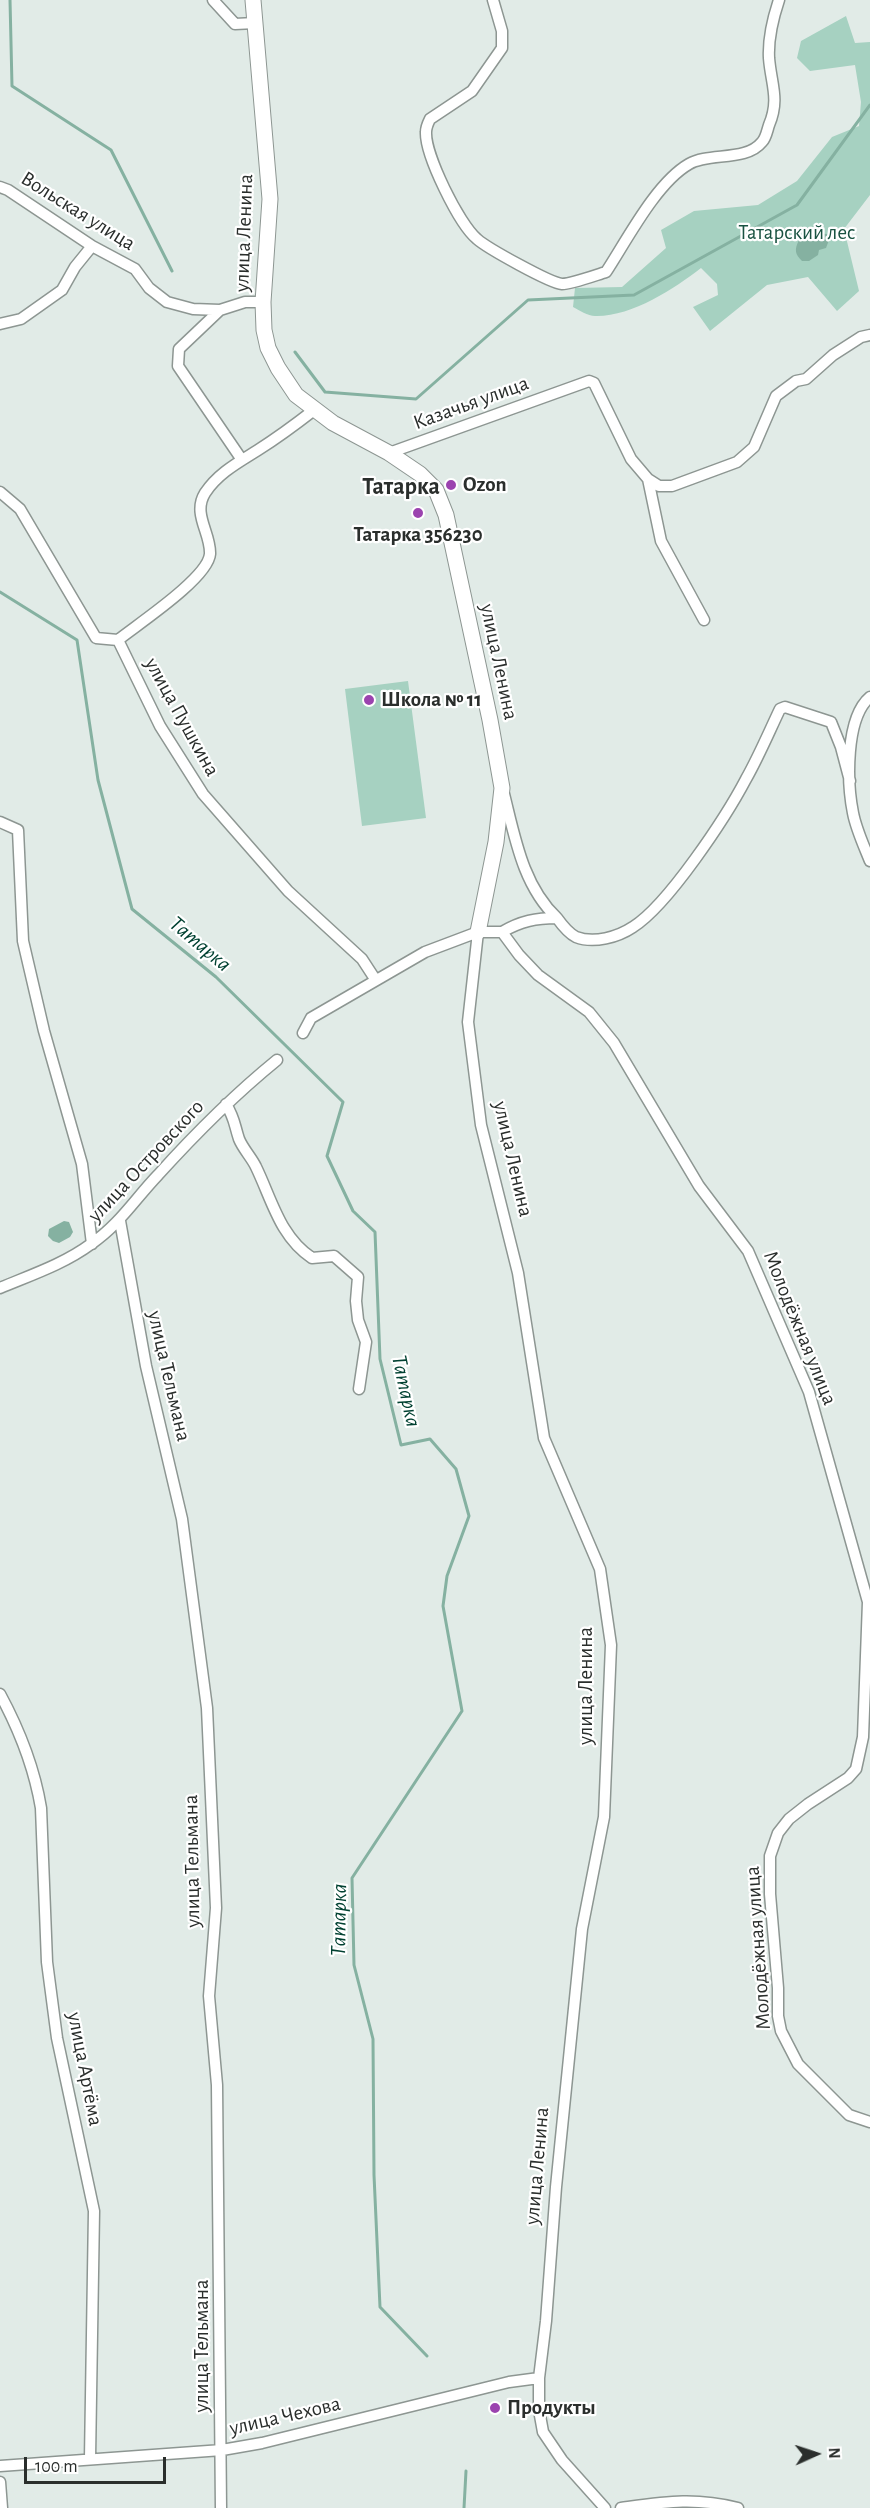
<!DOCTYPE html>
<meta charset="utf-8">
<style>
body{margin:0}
#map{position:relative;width:870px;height:2508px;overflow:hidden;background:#e1ebe7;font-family:"Alegreya Sans",sans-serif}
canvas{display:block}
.north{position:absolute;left:786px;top:2424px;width:60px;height:60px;-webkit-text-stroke:4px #fff;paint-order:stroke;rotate:87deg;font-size:16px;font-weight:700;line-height:24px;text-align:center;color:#2a2e2c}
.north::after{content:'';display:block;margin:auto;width:21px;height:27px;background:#2a2e2c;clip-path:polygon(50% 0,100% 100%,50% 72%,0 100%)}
.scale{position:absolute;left:24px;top:2457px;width:142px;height:27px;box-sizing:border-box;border:3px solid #2a2e2c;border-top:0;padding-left:8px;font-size:18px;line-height:21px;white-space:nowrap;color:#2a2e2c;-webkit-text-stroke:4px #fff;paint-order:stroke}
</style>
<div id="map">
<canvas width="870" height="2508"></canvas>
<div class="north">N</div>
<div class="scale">100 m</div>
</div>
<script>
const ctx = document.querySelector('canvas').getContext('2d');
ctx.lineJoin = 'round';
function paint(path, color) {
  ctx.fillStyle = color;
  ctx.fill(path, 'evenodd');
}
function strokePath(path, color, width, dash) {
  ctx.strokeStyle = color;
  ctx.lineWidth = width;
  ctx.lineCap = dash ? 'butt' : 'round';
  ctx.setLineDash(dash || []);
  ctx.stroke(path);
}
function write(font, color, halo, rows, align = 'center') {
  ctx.font = font + ' "Alegreya Sans",sans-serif';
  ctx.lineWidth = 4.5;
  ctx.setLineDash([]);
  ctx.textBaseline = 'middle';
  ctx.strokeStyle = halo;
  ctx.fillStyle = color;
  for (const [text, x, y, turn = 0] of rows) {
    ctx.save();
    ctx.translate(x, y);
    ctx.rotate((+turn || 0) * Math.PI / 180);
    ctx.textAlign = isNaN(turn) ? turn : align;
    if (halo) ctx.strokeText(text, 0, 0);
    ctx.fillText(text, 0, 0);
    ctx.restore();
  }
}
paint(new Path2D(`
 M846 16 855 43 870 42V195L844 229 859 291 837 311 808 277 767 285 710 331 693 307 718 295 717 284 701 268C674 289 631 317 595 316 588 316 579 310 573 307L575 288 622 287 666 248 661 230 694 211 758 205 797 181 832 137 859 126 861 102 855 65 810 71 797 58 801 41Z
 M408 681 426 818 362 826 345 689Z`), '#a6d1c1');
paint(new Path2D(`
 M815 233 827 234 829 240 826 248 819 250 818 255 809 261H802C795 254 794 250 799 240Z
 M64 1221 69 1222 73 1232 70 1237 59 1243 53 1241 48 1236 49 1229Z`), '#85b1a1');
strokePath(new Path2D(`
 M10 0 12 86 111 150 172 271
 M295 352 325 392 416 399 528 300 634 295 797 205 870 105
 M0 592 77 640 98 780 132 909 216 977 343 1102 327 1156 353 1211 375 1232 380 1359 401 1445 430 1439 456 1469 469 1516 447 1576 443 1606 462 1711 352 1878 354 1965 373 2039 374 2175 380 2307 427 2356
 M464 2508 466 2471`), '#85b1a1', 3);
const street = new Path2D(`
 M213 0 235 24 255 23
 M493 0 502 31V48L472 91 430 119C428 123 426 127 426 132 425 155 459 224 477 239 487 248 550 283 562 284 572 284 596 275 606 272 627 240 656 183 689 164 709 152 746 162 762 142 766 138 767 131 769 125 780 99 771 84 769 58 768 39 773 18 779 0
 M0 187 8 190 92 246 135 269 149 288 167 302 193 309 220 310 245 302H263
 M220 310 179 349 178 366 242 460
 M0 324 21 319 62 290 75 267 92 246
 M389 453 589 381 594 383 631 459 648 479 661 541 704 620
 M648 479 659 486H672L737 462 754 447 776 396 796 381 806 379 833 355 861 337 870 335
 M0 492 20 509 96 638 118 640 160 726 203 794 288 891 362 959 375 979
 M118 640C138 624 208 578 210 554 211 533 192 514 205 493 218 473 239 462 258 450 277 438 296 424 314 410
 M870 697C845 718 847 783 853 813 856 829 864 846 870 861
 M504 794C515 838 523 886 557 918
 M0 822 18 830 23 941 44 1031 82 1164 92 1244
 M478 932 468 1022 481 1125 518 1273 544 1438 600 1569 611 1645 604 1817 582 1929 556 2187 546 2321 539 2378V2410L543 2432 562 2460 605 2508
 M502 932C521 921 536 918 557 918 562 925 568 933 576 937 594 944 618 937 633 927 668 905 726 817 746 779 759 756 769 732 780 709L785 707 831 722 841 747 850 781
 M303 1033 311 1018 425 952 478 932H502L519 955 538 975 589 1012 614 1043 699 1186 748 1251 809 1392 868 1602 863 1737 856 1769 848 1778 808 1804 789 1819 778 1833 770 1856V1894L778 1988V2016L781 2031 798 2064 849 2115 870 2122
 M226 1104C235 1119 234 1124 239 1139 243 1149 252 1158 256 1167 272 1200 280 1237 312 1258L334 1256 358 1277 356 1301 358 1320 366 1342 359 1389
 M120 1221 146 1366 182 1519 207 1708 216 1908 209 1996 217 2085 221 2508
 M0 1288C31 1275 64 1264 91 1244 119 1225 135 1199 158 1175 195 1134 234 1095 277 1060
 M0 1694C20 1731 34 1766 41 1808L47 1962 57 2038 94 2211 90 2458
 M0 2466 222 2450 262 2443 509 2382 539 2378
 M0 2482 2 2508
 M621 2508C665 2502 694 2497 738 2508`);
const secondary = new Path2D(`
 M253 0 270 199 263 302 264 330 268 348 278 368 296 395 333 423 389 453 420 474 436 490 446 515 490 720 502 788 496 842 478 932`);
strokePath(street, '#8d9692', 13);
strokePath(secondary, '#8d9692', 17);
strokePath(street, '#fff', 10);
strokePath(secondary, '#fff', 15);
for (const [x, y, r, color] of [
 [451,485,6,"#9b43af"],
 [418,513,6,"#9b43af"],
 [369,700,6,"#9b43af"],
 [495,2408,6,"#9b43af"]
]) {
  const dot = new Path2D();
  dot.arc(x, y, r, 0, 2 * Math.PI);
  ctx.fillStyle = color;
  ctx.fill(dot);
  strokePath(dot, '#fff', 2);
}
write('21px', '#2a2e2c', '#fff', [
 ["Вольская улица",78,211,32],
 ["улица Ленина",244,233,-88],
 ["Казачья улица",471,403,-20],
 ["улица Ленина",499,662,78],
 ["улица Пушкина",182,717,61],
 ["улица Ленина",513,1159,77],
 ["улица Островского",146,1161,-47],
 ["Молодёжная улица",800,1328,68],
 ["улица Тельмана",169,1376,77],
 ["улица Ленина",586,1686,-90],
 ["улица Тельмана",192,1861,-91],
 ["Молодёжная улица",758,1948,-94],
 ["улица Артёма",85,2069,79],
 ["улица Ленина",537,2166,-85],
 ["улица Тельмана",202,2346,-90],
 ["улица Чехова",285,2416,-13]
]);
write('21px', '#195241', '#fff', [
 ["Татарский лес",797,233]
]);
write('bold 21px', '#2a2e2c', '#fff', [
 ["Ozon",463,485],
 ["Татарка 356230",418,535,"center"],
 ["Школа № 11",381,700],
 ["Продукты",507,2408]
], 'left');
write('italic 22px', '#014131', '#fff', [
 ["Татарка",200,944,40],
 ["Татарка",406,1391,78],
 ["Татарка",339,1920,-89]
]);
write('bold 24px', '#2a2e2c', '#fff', [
 ["Татарка",401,487]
]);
</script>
